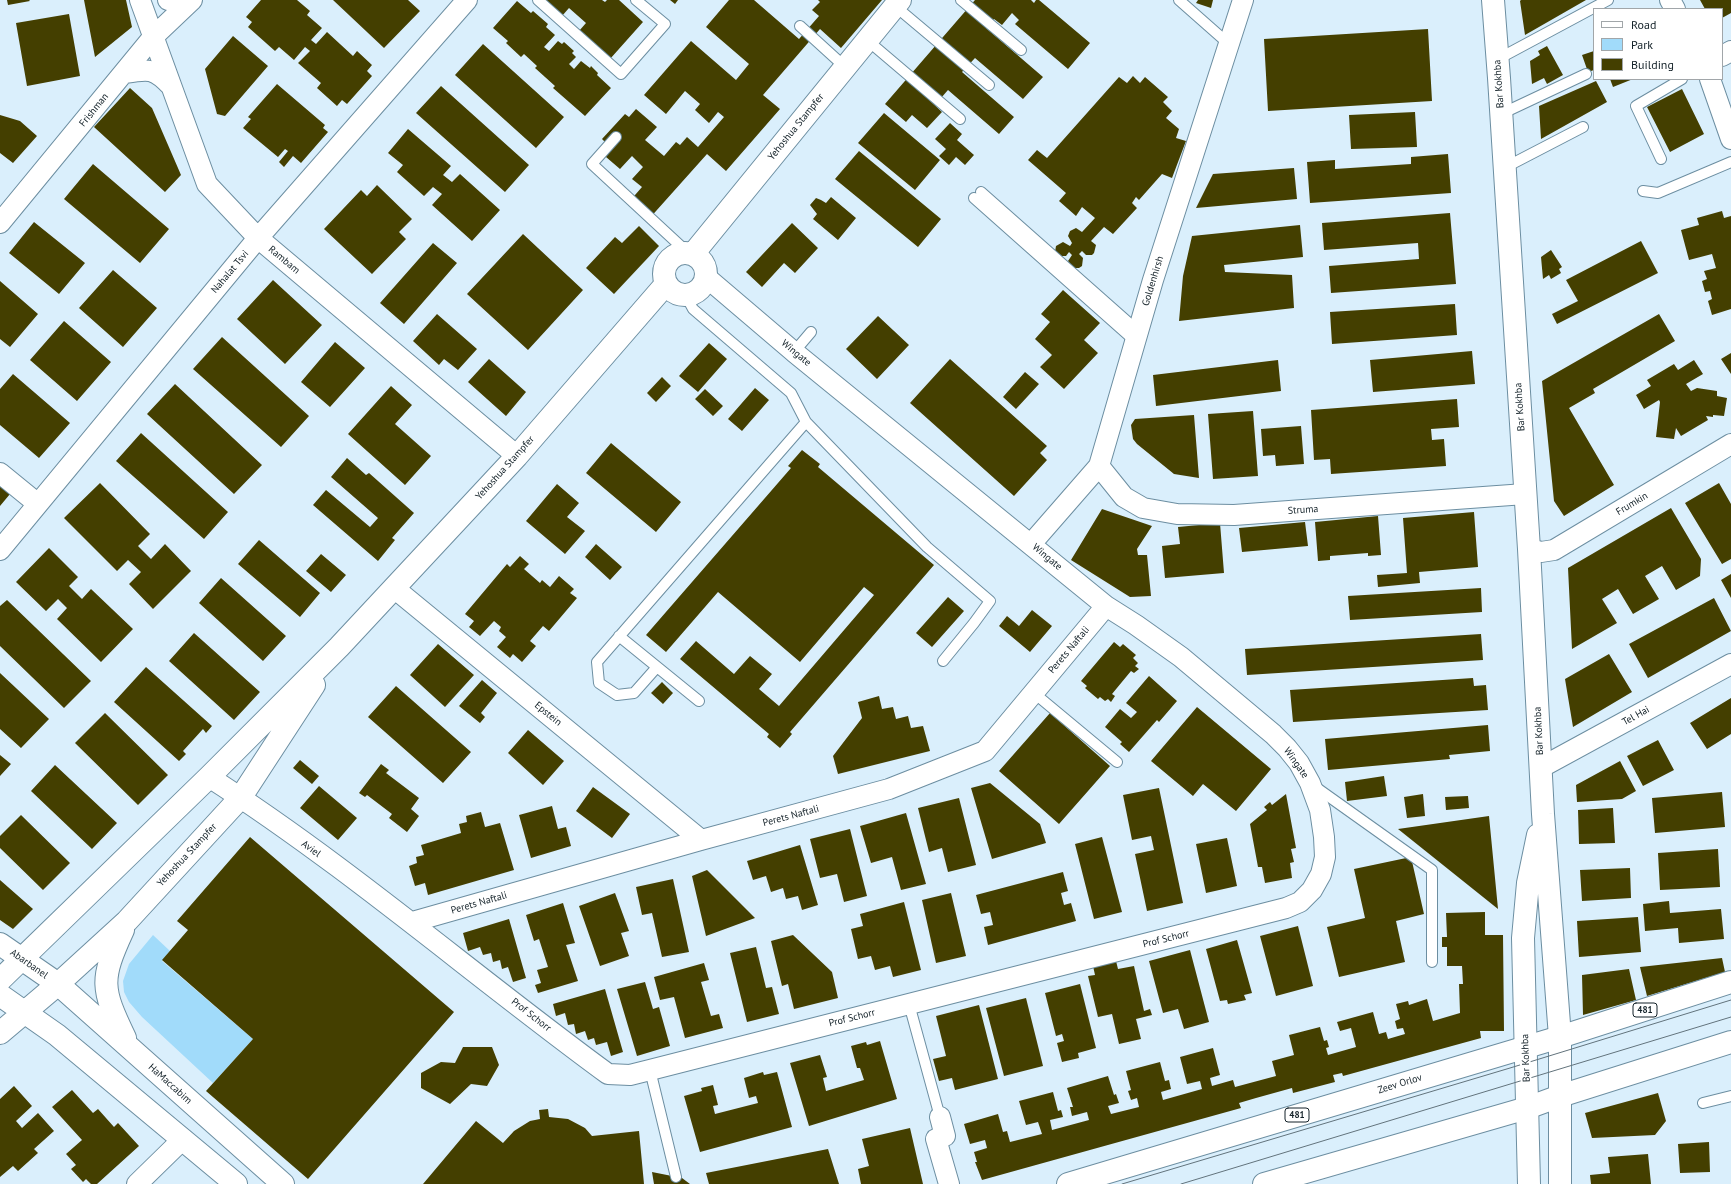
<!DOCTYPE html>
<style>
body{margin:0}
#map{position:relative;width:1731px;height:1184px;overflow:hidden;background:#daeffc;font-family:"PT Sans",sans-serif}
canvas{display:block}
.legend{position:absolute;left:1593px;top:8px;width:130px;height:72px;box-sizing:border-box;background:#fff;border:1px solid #a1a6a9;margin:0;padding:5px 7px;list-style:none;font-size:12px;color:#132128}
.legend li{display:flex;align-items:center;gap:8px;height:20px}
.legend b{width:20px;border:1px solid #a1a6a9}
</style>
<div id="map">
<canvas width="1731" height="1184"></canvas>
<ul class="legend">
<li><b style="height:5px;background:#fff"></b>Road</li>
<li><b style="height:11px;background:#a1dbfa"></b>Park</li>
<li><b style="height:11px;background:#443f00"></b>Building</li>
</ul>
</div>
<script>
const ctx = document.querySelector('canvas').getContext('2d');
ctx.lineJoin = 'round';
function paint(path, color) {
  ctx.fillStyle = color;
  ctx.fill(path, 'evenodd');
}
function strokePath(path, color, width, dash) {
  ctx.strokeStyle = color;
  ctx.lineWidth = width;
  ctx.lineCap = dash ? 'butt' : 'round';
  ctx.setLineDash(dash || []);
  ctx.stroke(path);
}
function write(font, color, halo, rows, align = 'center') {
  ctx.font = font + ' "PT Sans",sans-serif';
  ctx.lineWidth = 4;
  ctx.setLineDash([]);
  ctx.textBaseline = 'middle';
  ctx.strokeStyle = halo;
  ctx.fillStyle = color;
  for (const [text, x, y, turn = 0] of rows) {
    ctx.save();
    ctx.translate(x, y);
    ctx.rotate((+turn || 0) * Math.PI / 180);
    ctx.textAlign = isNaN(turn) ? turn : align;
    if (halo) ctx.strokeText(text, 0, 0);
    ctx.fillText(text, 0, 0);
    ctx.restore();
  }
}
paint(new Path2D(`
 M153 935 170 951 162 961 253 1039 213 1083 142 1017 129 1002 124 992 123 981 129 964Z`), '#a1dbfa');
paint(new Path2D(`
 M7 0H29L30 1 8 5Z
 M84 0H126L132 27 95 57Z
 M261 0H297L310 11 307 15 322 28 311 40 316 44 327 32 353 56 357 51 372 65 367 71 372 76 347 104 342 100 337 106 317 88 321 83 298 63 310 51 305 47 294 60 279 47 275 51 248 27 252 22 246 17Z
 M333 0H408L420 11 384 48Z
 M544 0H602L605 2 607 0H619L643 22 610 59 579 31 586 23 569 8 562 16Z
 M670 0H678L675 4Z
 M729 0H754L799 39 819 16 812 10 820 2 818 0H882L841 48 820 29 763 95 780 109 726 171 707 154 648 220 628 203 642 187 632 179 643 167 632 156 620 169 599 151 606 143 602 139 625 114 629 117 636 109 657 127 645 140 664 156 676 142 680 145 687 137 698 147 724 117 718 112 709 123 695 110 700 104 685 91 666 114 644 95 691 41 736 80 749 64 706 27Z
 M975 0H1031L1034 3 1036 0H1039L1090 43 1068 69 1015 24 1019 20 1012 13 1002 25 994 19 986 28 1043 77 1023 99 975 58 962 72 1014 117 999 134 948 90 941 98 932 90 926 97 942 112 927 128 912 115 906 122 885 104Z
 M1198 0H1213L1211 8 1196 3Z
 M1521 0H1586L1525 35 1520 1Z
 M1700 0H1731V13L1722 18V9H1705Z
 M517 1 531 13 533 11 548 24 546 27 555 35 544 47 549 51 558 41 562 44 564 42 574 51 572 53 576 57 569 64 574 69 581 61 590 68 591 66 598 73 597 75 611 88 585 116 553 88 555 86 535 68 537 66 524 54 521 57 506 43 508 41 493 28Z
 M69 14 80 76 27 86 16 23Z
 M1428 29 1432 101 1268 111 1264 39Z
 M233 36 268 66 225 116 217 114 205 69Z
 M483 44 564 117 536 148 455 75Z
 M1547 46 1563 75 1547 84 1544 78 1532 84 1530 61 1540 55 1538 51Z
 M1594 51V70L1588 72 1582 55Z
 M1133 76 1140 83 1145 77 1168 97 1163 102 1172 111 1166 118 1179 129 1176 138 1186 141 1172 178 1162 174 1139 200 1136 197 1132 203 1137 208 1113 234 1104 227 1091 241 1096 245 1094 253 1092 255H1086L1082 251 1079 254 1083 258 1082 266 1079 268H1073L1068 261 1072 255 1069 252 1066 256H1060L1055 252 1056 246 1063 242 1070 246 1072 243 1068 236 1070 231 1076 228 1082 232 1095 218 1082 207 1076 216 1059 201 1066 193 1028 160 1037 150 1047 158 1119 77 1127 83Z
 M1610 79H1633L1613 87Z
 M1596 81 1607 102 1541 139 1539 106Z
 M277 84 325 125 323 128 328 132 301 163 293 156 284 167 279 162 288 151 285 149 278 157 243 128 251 119 248 117Z
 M441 86 529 165 505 192 416 113Z
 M130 88 152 108 181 175 165 192 94 127Z
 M1682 89 1704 134 1670 152 1647 107Z
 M1415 112 1417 147 1351 149 1349 115Z
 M884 113 940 160 915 190 858 143Z
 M0 115 20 121 37 136 13 163 0 153Z
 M950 123 962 134 957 140 974 155 965 165 956 157 949 165 939 156 946 149 935 139Z
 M408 129 451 166 443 175 452 182 460 174 500 210 472 241 432 205 442 194 433 187 424 196 397 172 403 165 388 153Z
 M859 151 941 219 918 247 835 179Z
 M1448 154 1451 193 1310 203 1307 162 1335 160V169L1411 164V157Z
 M93 164 169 229 140 263 64 199Z
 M1294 168 1297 199 1196 208 1213 174Z
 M377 185 412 219 399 232 406 239 372 274 324 229 361 190 367 196Z
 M831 197 856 218 838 240 813 219 817 214 810 205 816 198 821 200 826 203Z
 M1722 211 1724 218 1731 216V309L1712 315 1708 301 1712 299 1710 291 1705 292 1702 281 1707 279 1704 271 1716 268 1712 254 1689 260 1681 230 1699 225 1697 218Z
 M1450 213 1456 284 1331 293 1329 266 1419 259 1418 243 1324 250 1322 223Z
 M34 222 85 263 59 294 9 253Z
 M792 223 818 248 795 273 784 263 762 287 746 272Z
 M1300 225 1303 257 1224 265 1225 272 1292 275 1294 308 1179 321 1183 276 1192 236Z
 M639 226 659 246 614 294 586 268 615 237 622 243Z
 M523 234 583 290 528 350 467 294Z
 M1641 241 1658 273 1557 324 1552 314 1578 301 1566 280Z
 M433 243 457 263 404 324 380 303Z
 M1551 250 1562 267 1559 269 1561 273 1551 279 1549 275 1543 279 1541 257Z
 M113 270 157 308 123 347 79 308Z
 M273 280 322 325 285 364 237 319Z
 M0 281 38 314 10 347 0 339Z
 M1063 290 1100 323 1084 340 1098 353 1064 389 1040 367 1052 355 1035 339 1050 322 1041 314Z
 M1455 304 1457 335 1332 344 1330 312Z
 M437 314 477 349 458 370 444 359 439 365 413 341Z
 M1659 314 1675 341 1593 389 1595 393 1569 408 1614 485 1564 516 1554 501 1542 381Z
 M878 316 909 345 877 379 846 349Z
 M64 321 111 362 77 401 30 360Z
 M222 337 309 416 281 447 193 369Z
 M335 342 365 368 330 407 301 382Z
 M709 343 727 359 698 392 679 376Z
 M1472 351 1475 384 1373 392 1370 360Z
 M1731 353V374L1721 359Z
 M489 359 526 392 506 416 468 382Z
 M950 359 1047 446 1040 453 1047 460 1014 496 910 403Z
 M1278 360 1281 391 1156 406 1153 375Z
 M1694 360 1703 374 1686 384 1691 391 1697 388 1717 391V396L1727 398 1724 416 1713 415V417L1706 416 1708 420 1681 436 1676 428 1674 439 1656 437 1660 402 1659 400 1644 409 1636 395 1651 386 1647 380 1674 364 1678 370Z
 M1025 372 1039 384 1016 409 1003 397Z
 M13 374 70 423 39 458 0 425V389Z
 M662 377 671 386 656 402 647 393Z
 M175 384 262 465 234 494 147 414Z
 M391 386 412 405 395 424 431 456 405 485 348 434Z
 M755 388 769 400 742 431 728 419Z
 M705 389 723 406 713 416 695 399Z
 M1457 399 1459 427 1431 429 1432 440 1444 439 1446 466 1331 474 1330 459 1314 460 1311 410Z
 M1253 411 1258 476 1213 479 1208 414Z
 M1194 415 1199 478 1174 474 1137 444 1133 439 1131 425 1135 419Z
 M1301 426 1304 464 1276 466 1275 455 1263 456 1261 429Z
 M141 433 228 512 204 539 116 461Z
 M611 443 681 502 656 532 586 473Z
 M802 450 820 464 818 467 934 565 790 732 792 734 780 748 767 737 769 734 680 659 696 641 734 674 750 656 772 674 759 689 779 706 874 595 864 587 800 662 718 592 666 652 646 635 791 468 788 466Z
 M347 458 366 475 369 473 414 513 392 538 395 540 378 561 313 505 326 490 370 527 378 518 331 477Z
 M100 483 150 534 138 546 151 559 165 544 191 571 153 609 129 584 141 572 128 560 117 571 64 518Z
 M1719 483 1731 504V559L1722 564 1685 503Z
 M557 484 579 503 567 517 585 531 565 554 526 521Z
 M0 486 10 494 0 506Z
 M1671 508 1701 559 1700 576 1676 590 1662 566 1645 576 1659 599 1633 614 1618 589 1602 599 1617 623 1572 649 1568 568Z
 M1102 509 1152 526 1137 549 1138 555H1147L1151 596 1130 597 1071 560Z
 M1474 512 1478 567 1419 572 1420 583 1378 587 1377 575 1407 573 1403 518Z
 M1378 516 1381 555 1368 556V553L1330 556V560L1318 561 1315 522Z
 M1305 522 1308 546 1242 552 1239 528Z
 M1220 523 1224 573 1165 578 1162 546 1180 544 1178 527Z
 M259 540 320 593 300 617 238 564Z
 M596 544 622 567 610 580 585 557Z
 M49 548 78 577 69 586 82 599 91 589 133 629 101 662 57 619 67 608 58 599 46 611 16 582Z
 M321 554 346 575 331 592 306 571Z
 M520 556 529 564 524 569 540 583 542 580 550 587 559 576 574 589 570 593 577 598 549 631 543 626 530 641 536 646 522 662 513 654 510 658 497 647 506 637 499 631 501 627 494 621 480 636 469 627 474 621 465 614 507 564 510 567Z
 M1731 574V598L1721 580Z
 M221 578 286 636 263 661 199 603Z
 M1481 588 1482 612 1350 620 1348 596Z
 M948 597 964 611 932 647 916 633Z
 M1714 598 1731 631 1648 678 1629 644Z
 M7 600 91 681 64 708 0 646V606Z
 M1032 610 1052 626 1030 652 999 626 1007 616 1019 626Z
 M194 633 260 692 234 720 169 661Z
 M1481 634 1483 660 1247 675 1245 649Z
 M1114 642 1120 647 1123 644 1136 655 1133 658 1138 663 1135 666 1139 669 1134 673 1131 671 1112 694 1115 696 1111 702 1108 699 1105 701 1100 697 1098 699 1085 688 1087 686 1081 681Z
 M438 644 474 675 445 707 410 675Z
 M1609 654 1632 692 1573 727 1565 679Z
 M146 667 212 726 206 733 203 729 183 751 186 754 179 761 114 702Z
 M0 673 49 719 21 748 0 729Z
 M1149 676 1177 701 1159 722 1157 720 1129 752 1120 744 1122 742 1105 727 1120 709 1131 718 1137 712 1126 703Z
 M1473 678 1474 686 1486 685 1488 710 1293 722 1290 690Z
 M482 680 497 693 481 713 485 717 480 723 459 706Z
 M662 682 673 693 663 704 651 693Z
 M396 686 471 752 443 783 368 717Z
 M879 696 882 709 893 707 896 719 908 716 911 728 923 726 930 751 838 774 833 756 862 718 858 702Z
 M1731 698V734L1707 749 1690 723Z
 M1197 707 1271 769 1236 811 1203 784 1193 796 1151 761Z
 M105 713 168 775 138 805 75 743Z
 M1050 713 1110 766 1059 824 999 771Z
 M1488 725 1490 751 1449 755 1450 759 1328 770 1325 739Z
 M528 730 564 761 543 785 508 753Z
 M1658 740 1674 770 1643 786 1627 756Z
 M0 755 11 764 0 776Z
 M300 760 319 776 312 784 293 768Z
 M1620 761 1636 791 1622 799 1577 802 1576 785Z
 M381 764 389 770 386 773 419 798 411 809 419 816 407 832 389 818 392 814 367 795 365 797 359 793Z
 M55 765 117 823 92 849 31 791Z
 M1384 776 1387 796 1347 801 1345 782Z
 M990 783 1040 824 1046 843 992 859 971 788Z
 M319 786 357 818 338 840 300 808Z
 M593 787 630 814 612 838 576 811Z
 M1159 788 1183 903 1147 911 1135 854 1154 850 1151 836 1132 840 1123 795Z
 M1722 792 1725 827 1655 833 1652 798Z
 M1286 794 1296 848 1291 849 1294 862 1290 863 1292 878 1265 883 1262 867H1258L1250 824 1267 810 1264 807 1270 802 1272 805Z
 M1423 794 1425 816 1407 818 1404 797Z
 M1468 796 1469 808 1446 810 1445 797Z
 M959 798 976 865 948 872 942 848 929 852 918 808Z
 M552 806 558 829 566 827 571 846 531 858 519 815Z
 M1613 808 1615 843 1579 844 1578 810Z
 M481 812 485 827 500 823 514 870 428 895 425 883 415 886 409 866 417 863 416 857 424 855 421 845 461 833 459 824 467 822 466 816Z
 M906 813 926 884 901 890 892 857 871 863 860 826Z
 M21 815 70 863 43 890 0 848V836Z
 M1489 816 1498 909 1398 829Z
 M850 829 867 896 844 902 837 874 820 878 810 839Z
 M250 837 454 1012 308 1179 206 1091 253 1039 162 960 188 930 177 921Z
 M1102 837 1122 912 1094 919 1075 844Z
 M1227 838 1237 886 1206 893 1196 844Z
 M800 845 818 905 802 910 798 896 786 899 783 888 771 892 766 876 753 880 747 861Z
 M1718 849 1720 887 1660 890 1658 853Z
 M1411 857 1424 914 1396 921 1405 962 1339 977 1327 927 1365 918 1354 869Z
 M1630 868 1631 898 1582 901 1580 870Z
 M707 870 755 918 706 936 692 876Z
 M1063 872 1068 891 1061 893 1064 905 1071 903 1076 921 988 945 984 927 993 925 990 912 981 914 976 895Z
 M673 879 689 952 662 957 652 913 642 915 636 887Z
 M0 880 33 909 13 929 0 920Z
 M615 893 629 931 621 933 629 956 600 966 579 906Z
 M951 893 966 956 936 963 922 900Z
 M1669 901 1670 913 1721 909 1724 939 1679 943 1678 928 1645 931 1643 904Z
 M904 902 921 970 893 977 890 966 875 970 871 956 858 959 851 929 863 926 860 914Z
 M563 903 575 943 566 945 578 981 538 993 535 985 541 983 537 970 548 967 539 939 534 941 526 915Z
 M1485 912V935H1503L1504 1031H1480L1481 1038 1343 1076 1342 1073 1333 1075 1335 1082 1293 1093 1292 1088 1256 1098 1239 1103 1241 1108 982 1180 975 1162H977L974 1152 987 1148 985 1140 970 1144 964 1124 998 1114 1003 1132 1007 1131 1010 1142 1042 1134 1038 1122 1026 1125 1019 1101 1053 1092 1058 1111 1061 1110 1063 1117 1050 1120 1052 1130 1089 1120 1087 1112 1072 1116 1070 1107H1073L1067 1088 1108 1076 1114 1095 1116 1094 1119 1103 1108 1106 1111 1114 1139 1107 1137 1098 1131 1100 1128 1091 1131 1090 1126 1071 1160 1062 1165 1081 1169 1080 1171 1089 1161 1092 1163 1100 1202 1089 1200 1081 1187 1084 1180 1057 1213 1048 1220 1075 1210 1078 1212 1086 1233 1080 1235 1087 1276 1076 1272 1061 1294 1055 1289 1035 1320 1027 1324 1041 1327 1040 1329 1047 1326 1048 1328 1055 1356 1047 1351 1028 1340 1031 1337 1022 1373 1012 1379 1034 1386 1032 1388 1039 1405 1034 1403 1028 1397 1029 1395 1021 1400 1019 1396 1004 1408 1001 1409 1005 1427 999 1433 1021 1460 1013 1459 984H1463L1462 966H1447V947H1442V937H1447L1446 913Z
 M1638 917 1641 952 1579 957 1577 921Z
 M509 919 526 978 513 982 508 967 502 969 500 960 493 962 491 953 483 955 480 947 468 951 463 933Z
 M1298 926 1313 986 1276 996 1260 936Z
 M793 935 832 972 838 998 794 1009 788 984 782 986 771 941Z
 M1237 940 1252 993 1244 995 1246 1000 1228 1004 1227 1000 1220 1001 1206 949Z
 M756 947 766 988 772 987 779 1014 747 1022 730 953Z
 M1190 950 1209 1022 1184 1029 1178 1009 1163 1013 1149 961Z
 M1722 958 1725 972 1647 996 1640 967Z
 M1116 961 1118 969 1134 966 1144 1011 1150 1009 1152 1015 1136 1019 1141 1039 1119 1044 1112 1014 1098 1017 1088 976 1095 975 1093 966Z
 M704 963 709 980 701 982 711 1016 719 1014 723 1028 685 1038 674 997 660 1000 654 977Z
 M1629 969 1636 1000 1583 1015 1582 975Z
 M645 982 653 1009 659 1007 670 1046 637 1056 617 989Z
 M1080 984 1096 1048 1078 1053 1079 1058 1062 1062 1057 1043 1064 1041 1062 1034 1056 1036 1045 993Z
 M605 989 623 1052 611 1056 607 1042 596 1045 594 1038 588 1040 585 1031 576 1034 574 1024 568 1025 565 1013 556 1016 553 1004Z
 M1026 998 1043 1066 1004 1076 986 1008Z
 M979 1005 998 1079 955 1090 952 1078 939 1081 933 1059 946 1056 936 1016Z
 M880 1041 897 1099 809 1126 790 1063 820 1055 827 1077 823 1078 826 1091 864 1080 860 1068H857L851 1046 866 1042 867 1045Z
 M463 1047H492L499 1065 487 1086 471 1084 450 1104 421 1088V1073L441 1062 455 1063Z
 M763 1072 764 1075 777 1072 792 1127 700 1152 684 1096 702 1091 701 1088 713 1085 718 1105 713 1106 715 1114 758 1103 756 1096 749 1098 744 1078Z
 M14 1086 32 1106 16 1121 22 1128 38 1113 54 1131 34 1149 38 1153 18 1171 13 1166 0 1177V1099Z
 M72 1090 93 1113 98 1109 114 1127 118 1123 139 1146 97 1184H91L86 1179 83 1182 71 1169 76 1165 66 1154 82 1140 52 1107Z
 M1658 1093 1666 1121 1655 1135 1592 1138 1585 1113Z
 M548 1109 549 1117 568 1119 585 1128 592 1136 639 1131 644 1184H423L476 1121 503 1143 514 1131 530 1121 540 1119 539 1110Z
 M910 1128 923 1184H861L858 1169 869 1166 862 1139Z
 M1709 1142 1710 1172 1680 1173 1678 1144Z
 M828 1149 839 1184H709L706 1173Z
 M1648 1154 1651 1184H1591L1590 1175 1610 1173 1608 1157Z
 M652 1172 682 1178 690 1184H654Z`), '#443f00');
const lane = new Path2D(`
 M538 0 621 74 665 24 636 0
 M961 0 1021 50
 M1179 0 1230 45
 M895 6 989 85
 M800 26 845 67
 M867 40 960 119
 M1498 59 1608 0
 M1501 114 1586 74
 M616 137 592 164 687 252
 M1661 159 1636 106 1682 79
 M1504 168 1583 127
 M1643 191 1658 193 1731 162
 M981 192 1138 331
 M974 198 1135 341
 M686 296 693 309 791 393 806 422 927 547 990 601 974 623 943 661
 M794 352 811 332
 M619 636 699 701
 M657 667 634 693 617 695 599 683 597 662 806 422
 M1034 693 1117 762
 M1314 786 1432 870V962
 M909 1004 940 1117
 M650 1070 676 1177
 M1703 1103 1731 1096`);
const street = new Path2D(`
 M140 0 207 184 258 238 517 456
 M168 0 175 2H190
 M1670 0 1675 9
 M1722 56 1731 51
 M125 73C149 69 154 68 171 86
 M1710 79 1731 139
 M0 223 153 37 192 0
 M1099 466 1124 497 1143 508 1177 514 1234 515 1525 494
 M0 473 38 504
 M1031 544 1099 466 1153 280 1243 0
 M1529 549 1541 552 1554 550 1731 444
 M0 550 258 238 467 0
 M394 588 701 840
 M1540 768 1731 664
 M209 777C349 867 474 976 608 1074L630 1075 650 1070 1286 908 1300 902 1312 890 1321 874 1325 857 1324 837 1320 810 1310 783 1299 763 1287 748 1273 734 1181 657 1136 625 1106 606 794 352 706 277
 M412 922 701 840 889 789 985 751 1106 606
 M940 1117 945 1136 936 1139 949 1184
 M137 1184 183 1139`);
const secondary = new Path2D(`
 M1493 0 1499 78 1529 549 1543 814 1560 1037V1184
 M664 274a21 21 0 1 1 42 0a21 21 0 1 1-42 0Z
 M693 254 900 0
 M123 930C100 980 101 988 125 1038
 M0 944 58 984 283 1184
 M0 980 209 777 339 647 517 456 666 284
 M0 995 57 1035 236 1184
 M0 1033 58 984 127 921 241 797 314 685
 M1529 1184 1523 938 1528 883 1538 835`);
const primary = new Path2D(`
 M1068 1184 1560 1037 1731 982
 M1264 1184 1527 1108 1560 1096 1731 1042`);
strokePath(lane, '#6c8ea1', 12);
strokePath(street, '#6c8ea1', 22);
strokePath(secondary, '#6c8ea1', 24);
strokePath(primary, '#6c8ea1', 24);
strokePath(lane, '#fff', 10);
strokePath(street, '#fff', 20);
strokePath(secondary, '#fff', 22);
strokePath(primary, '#fff', 22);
strokePath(new Path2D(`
 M1122 1184 1510 1068 1731 1000
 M1181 1184 1731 1017`), '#62737c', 1);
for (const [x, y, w] of [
 [1645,1010,24],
 [1297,1115,24]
]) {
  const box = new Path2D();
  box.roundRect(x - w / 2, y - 7, w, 14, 3);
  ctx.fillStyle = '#fff';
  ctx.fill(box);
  strokePath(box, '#132128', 1);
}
write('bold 9px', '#132128', null, [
 ["481",1645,1010],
 ["481",1297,1115]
]);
write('10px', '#132128', '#fff', [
 ["Bar Kokhba",1499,84,-94],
 ["Frishman",94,110,-51],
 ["Yehoshua Stampfer",796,127,-51],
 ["Rambam",284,260,40],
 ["Nahalat Tsvi",230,272,-50],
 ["Goldenhirsh",1153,281,-73],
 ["Wingate",796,353,40],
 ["Bar Kokhba",1520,407,-94],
 ["Yehoshua Stampfer",505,468,-48],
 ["Frumkin",1632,504,-31],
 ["Struma",1303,510,-4],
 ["Wingate",1047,557,40],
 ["Perets Naftali",1069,650,-50],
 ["Epstein",548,714,39],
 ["Tel Hai",1636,716,-29],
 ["Bar Kokhba",1539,731,-93],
 ["Wingate",1296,763,55],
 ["Perets Naftali",791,816,-15],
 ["Aviel",311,849,36],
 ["Yehoshua Stampfer",187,855,-47],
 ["Perets Naftali",479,903,-16],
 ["Prof Schorr",1166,939,-14],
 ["Abarbanel",29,964,35],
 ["Prof Schorr",531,1015,38],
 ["Prof Schorr",852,1018,-14],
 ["Bar Kokhba",1526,1058,-92],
 ["HaMaccabim",170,1084,42],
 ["Zeev Orlov",1400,1084,-17]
]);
</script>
